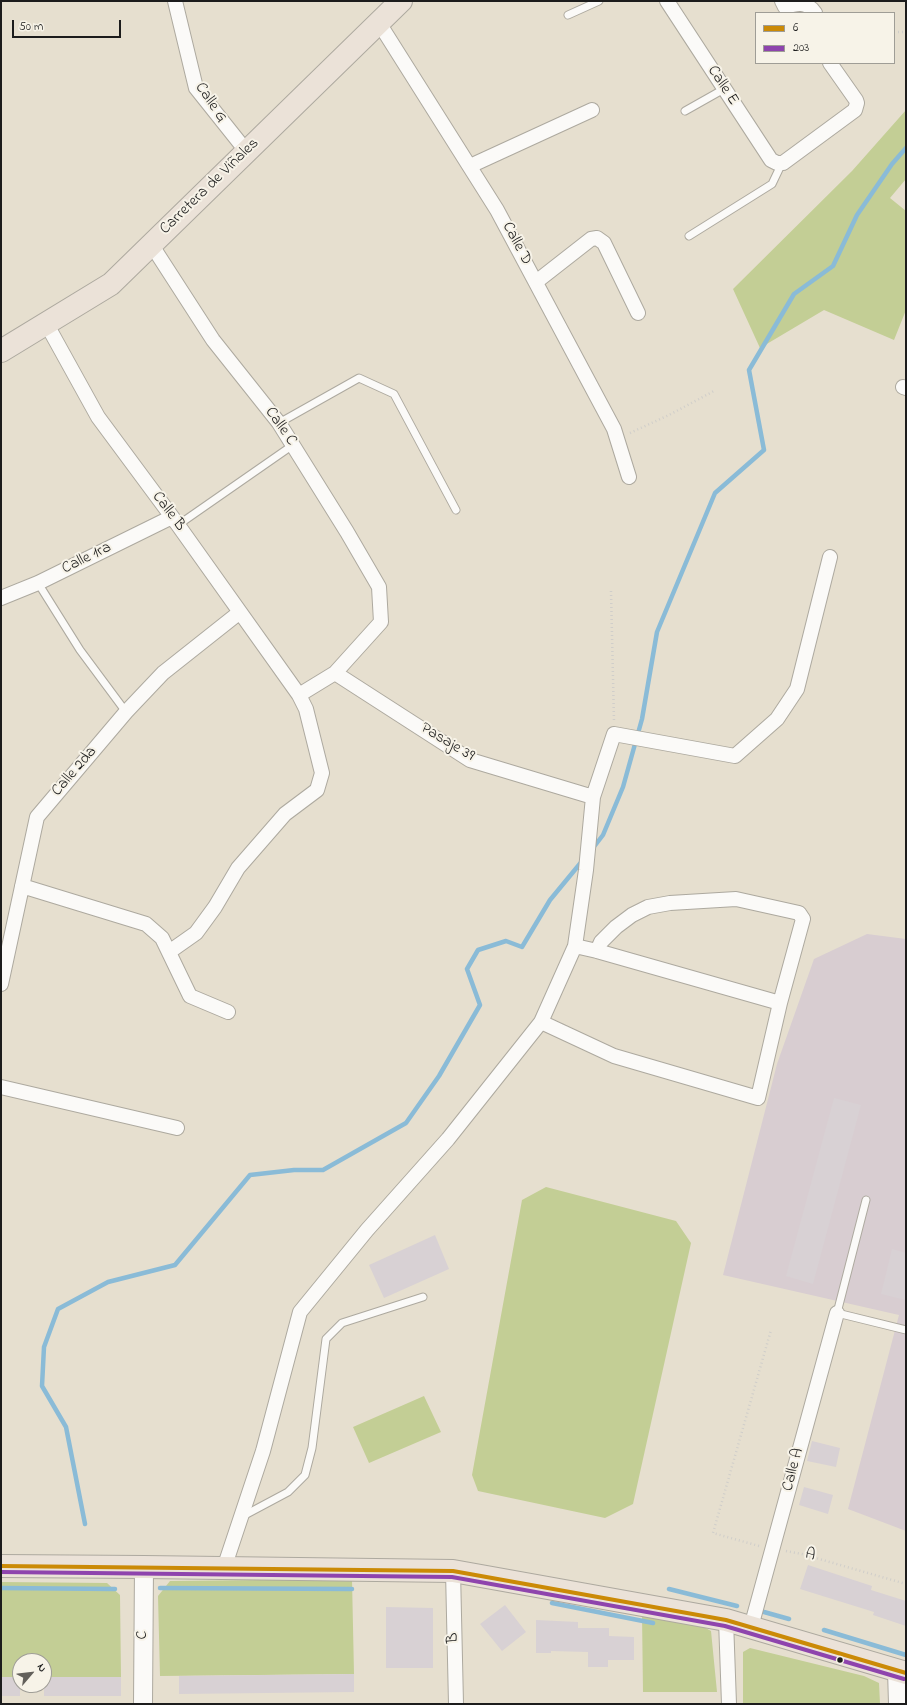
<!DOCTYPE html>
<meta charset="utf-8">
<style>
body{margin:0}
#map{position:relative;width:907px;height:1705px;overflow:hidden;background:#e6dfcf;font-family:"Indie Flower",sans-serif}
canvas{display:block}
.frame{position:absolute;inset:0;border:2px solid #1c1c1c;pointer-events:none}
.legend{position:absolute;left:755px;top:12px;width:140px;height:52px;box-sizing:border-box;background:#f7f3e8;border:1px solid #9f9d96;margin:0;padding:5px 7px;list-style:none;font-size:12px;color:#1c1c1c}
.legend li{display:flex;align-items:center;gap:8px;height:20px}
.legend b{width:20px;border:1px solid #9f9d96}
.north{position:absolute;left:12px;top:1653px;width:40px;height:40px;box-sizing:border-box;background:#f7f3e8;border:1px solid #9f9d96;border-radius:50%;rotate:62deg;font-size:11px;font-weight:700;line-height:16px;text-align:center;color:#1c1c1c}
.north::after{content:'';display:block;margin:auto;width:14px;height:18px;background:#63605b;clip-path:polygon(50% 0,100% 100%,50% 72%,0 100%)}
.scale{position:absolute;left:12px;top:20px;width:109px;height:18px;box-sizing:border-box;border:2px solid #1c1c1c;border-top:0;padding-left:5px;font-size:12px;line-height:14px;white-space:nowrap;color:#1c1c1c;-webkit-text-stroke:3px #f7f3e8;paint-order:stroke}
</style>
<div id="map">
<canvas width="907" height="1705"></canvas>
<div class="frame"></div>
<ul class="legend">
<li><b style="height:5px;background:#cb8a06"></b>6</li>
<li><b style="height:5px;background:#8e44ad"></b>203</li>
</ul>
<div class="north">N</div>
<div class="scale">50 m</div>
</div>
<script>
const ctx = document.querySelector('canvas').getContext('2d');
ctx.lineJoin = 'round';
function paint(path, color) {
  ctx.fillStyle = color;
  ctx.fill(path, 'evenodd');
}
function strokePath(path, color, width, dash) {
  ctx.strokeStyle = color;
  ctx.lineWidth = width;
  ctx.lineCap = dash ? 'butt' : 'round';
  ctx.setLineDash(dash || []);
  ctx.stroke(path);
}
function write(font, color, halo, rows, align = 'center') {
  ctx.font = font + ' "Indie Flower",sans-serif';
  ctx.lineWidth = 4;
  ctx.setLineDash([]);
  ctx.textBaseline = 'middle';
  ctx.strokeStyle = halo;
  ctx.fillStyle = color;
  for (const [text, x, y, turn = 0] of rows) {
    ctx.save();
    ctx.translate(x, y);
    ctx.rotate((+turn || 0) * Math.PI / 180);
    ctx.textAlign = isNaN(turn) ? turn : align;
    if (halo) ctx.strokeText(text, 0, 0);
    ctx.fillText(text, 0, 0);
    ctx.restore();
  }
}
paint(new Path2D(`
 M867 934 906 939V1531L848 1509 899 1315 723 1275 777 1064 814 959Z`), '#d8cdd1');
paint(new Path2D(`
 M906 110V179L890 198 906 211V310L894 340 824 310 760 348 733 289 852 171Z
 M546 1187 676 1221 691 1243 633 1504 605 1518 478 1491 472 1475 522 1200Z
 M424 1396 441 1432 369 1463 353 1427Z
 M352 1579 354 1674 160 1676 158 1596 170 1581Z
 M1 1582 107 1583 120 1595 121 1677H44V1661H20V1677H1Z
 M642 1614 702 1626 711 1631 717 1692H643Z
 M750 1648 864 1676 879 1683 880 1704H743V1652Z`), '#c3ce95');
strokePath(new Path2D(`
 M593 848 603 835 623 787 642 719 657 632 715 493 764 450 749 370 794 294 833 266 857 215 892 164 906 148
 M85 1524 66 1427 42 1386 44 1347 58 1309 108 1282 175 1265 250 1175 294 1170H323L406 1123 439 1076 480 1005 467 969 478 950 506 941 522 947 550 900 583 860
 M1 1588 115 1589
 M160 1588 352 1589
 M669 1589 737 1606
 M552 1603 653 1623
 M764 1612 789 1619
 M824 1630 906 1655`), '#8abbd7', 4.5);
paint(new Path2D(`
 M834 1098 861 1105 813 1284 786 1276Z
 M435 1235 449 1269 384 1298 369 1265Z
 M892 1249 906 1253V1300L881 1294Z
 M812 1441 840 1448 836 1467 807 1461Z
 M804 1487 833 1495 828 1514 799 1505Z
 M808 1565 872 1586 871 1590 906 1601V1626L873 1615 874 1612 800 1589Z
 M505 1605 526 1632 502 1651 480 1624Z
 M386 1607 433 1608V1668H386Z
 M536 1620 578 1622V1628H609V1636L634 1637V1660H608V1667H588V1652L551 1651V1653H536Z
 M354 1674V1692L179 1694V1676Z
 M1 1677H20V1696H1Z
 M44 1677H121V1696H44Z`), '#d8d1d4');
const service = new Path2D(`
 M568 15 599 1
 M685 111 724 89
 M689 236 772 184 782 163
 M279 423 359 378 394 394 456 510
 M178 525 293 445
 M38 583 80 650 126 712
 M866 1200 837 1313 906 1330
 M243 1516 288 1492 305 1475 312 1448 326 1339 342 1323 423 1297`);
const minor = new Path2D(`
 M175 1 196 88 247 152
 M667 1 771 160 777 163H783L855 110 857 103 856 100 830 63
 M782 1 785 7C797 3 807 1 815 13
 M379 23 497 210 614 429 629 477
 M470 166 592 110
 M151 244 213 340 279 423 347 532 379 587 381 622 335 673 299 695
 M536 282 591 239 597 238 604 243 638 313
 M46 323 98 417 178 525 299 695 306 709 322 773 317 790 285 814 238 868 215 907 196 933 169 952
 M903 387 906 388
 M1 598 38 583 172 517
 M335 673 470 760 593 797
 M22 886 146 924 162 938 190 996 228 1012
 M575 946 586 870 593 797 614 734 735 756 777 719 797 689 830 557
 M1 984 37 817 126 712 163 673 240 612
 M541 1022 614 1056 758 1098 780 1003 803 919 799 913 736 899 670 903 648 907 632 915 616 927 601 942 597 951
 M1 1087 177 1128
 M224 1568 263 1451 300 1312 367 1230 448 1139 541 1022 575 946 597 951 780 1003
 M453 1571 456 1704
 M726 1620 729 1704
 M751 1627 837 1313`);
const tertiary = new Path2D(`
 M897 1670 898 1704
 M143 1704 144 1567`);
const primary = new Path2D(`
 M1 351 111 284 401 1
 M1 1566 144 1567 453 1571 726 1620 906 1673`);
strokePath(service, '#ada99f', 9);
strokePath(minor, '#ada99f', 16);
strokePath(tertiary, '#ada99f', 20);
strokePath(primary, '#ada99f', 24);
strokePath(new Path2D(`
 M894 32H906
 M630 433 669 415 714 391
 M611 591 614 721
 M759 1546 713 1533 771 1330
 M786 1551 802 1554 906 1584`), '#d0ceca', 2.5, [1, 3]);
strokePath(service, '#fbfaf8', 7);
strokePath(minor, '#fbfaf8', 14);
strokePath(tertiary, '#fbfaf8', 18);
strokePath(primary, '#ebe2d8', 22);
strokePath(new Path2D(`
 M1 1566 453 1571 726 1620 906 1673`), '#cb8a06', 4);
strokePath(new Path2D(`
 M1 1572 452 1577 725 1626 904 1679`), '#8e44ad', 4);
for (const [x, y, r, color] of [
 [840,1660,3.5,"#1c1c1c"]
]) {
  const dot = new Path2D();
  dot.arc(x, y, r, 0, 2 * Math.PI);
  ctx.fillStyle = color;
  ctx.fill(dot);
  strokePath(dot, '#f7f3e8', 1.5);
}
write('16px', '#1c1c1c', '#f7f3e8', [
 ["Calle E",722,86,57],
 ["Calle G",210,103,56],
 ["Carretera de Viñales",210,187,-44],
 ["Calle D",516,244,62],
 ["Calle C",280,427,55],
 ["Calle B",168,512,53],
 ["Calle 1ra",87,559,-26],
 ["Pasaje 39",447,743,31],
 ["Calle 2da",75,772,-49],
 ["Calle A",794,1470,-75],
 ["A",810,1556,15],
 ["C",143,1635,-90],
 ["B",454,1638,-91]
]);
</script>
